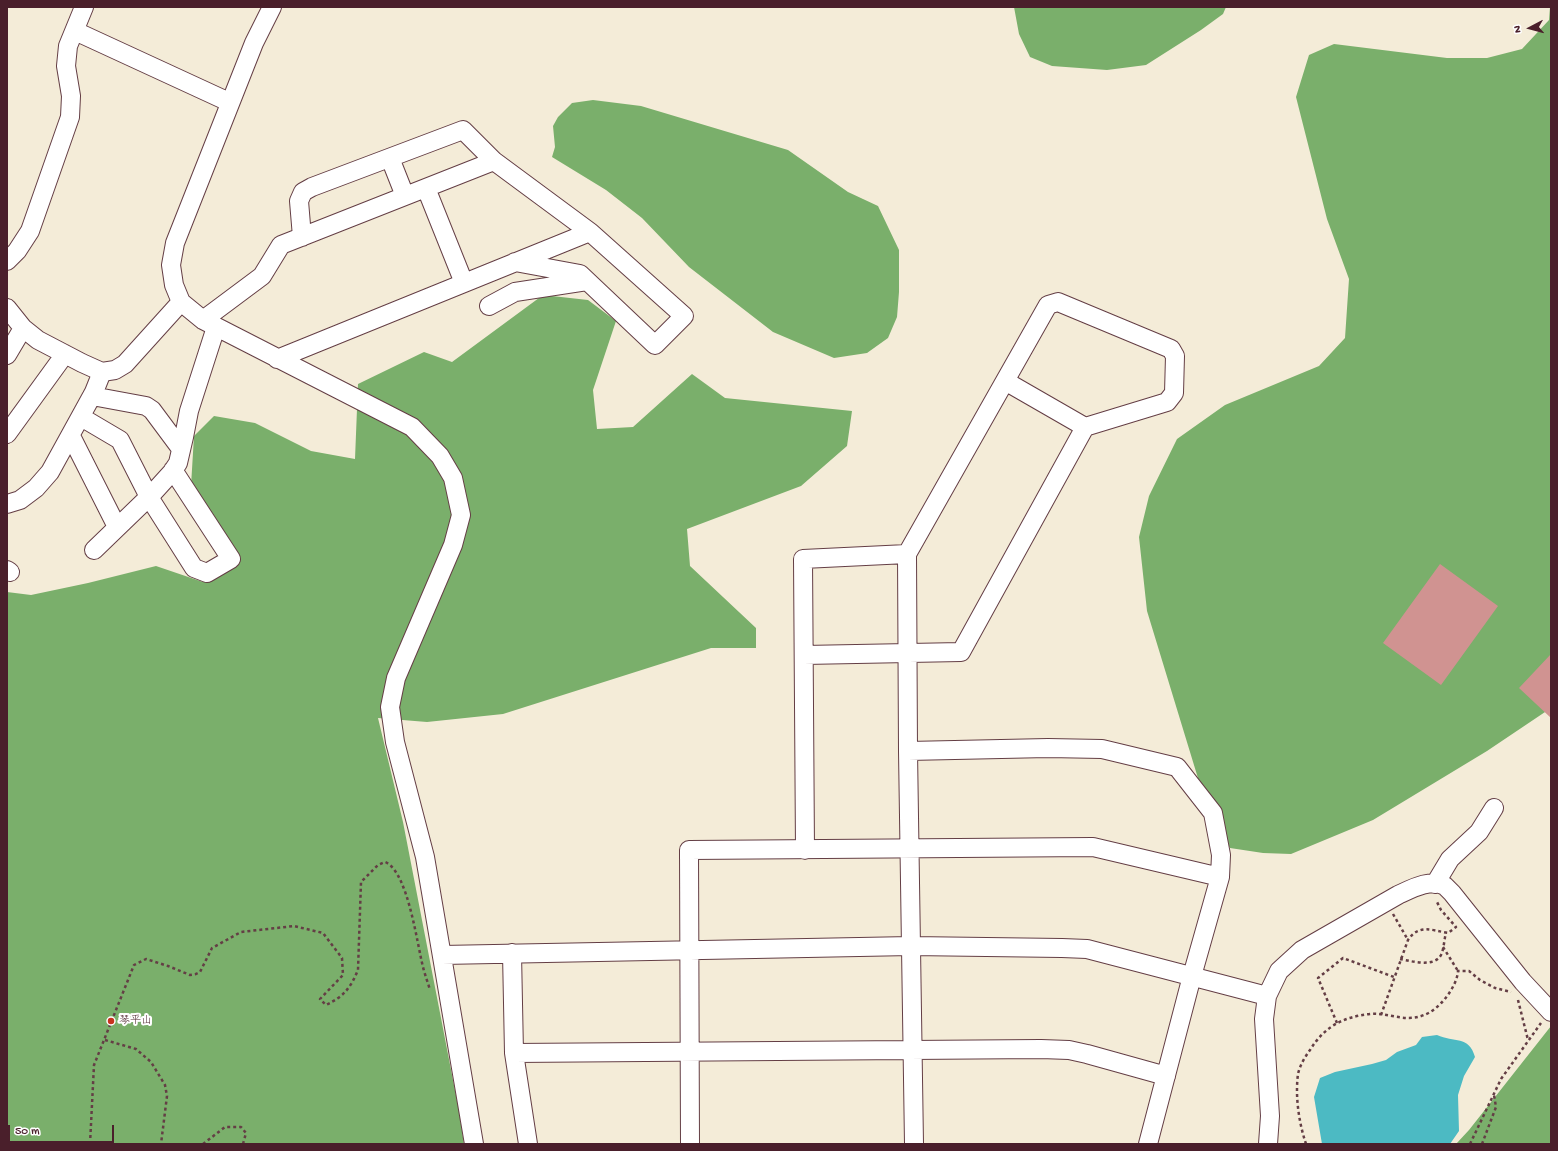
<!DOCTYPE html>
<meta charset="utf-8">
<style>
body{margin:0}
#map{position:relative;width:1558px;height:1151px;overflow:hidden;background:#f4ecd8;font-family:"Gochi Hand",sans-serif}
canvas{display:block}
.frame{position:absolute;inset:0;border:8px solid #4a1f2b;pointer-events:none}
.north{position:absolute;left:1510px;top:8px;width:40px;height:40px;-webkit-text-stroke:3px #fff;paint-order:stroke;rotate:264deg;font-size:11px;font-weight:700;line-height:16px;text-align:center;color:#4a1f2b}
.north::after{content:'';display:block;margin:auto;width:14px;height:18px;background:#4a1f2b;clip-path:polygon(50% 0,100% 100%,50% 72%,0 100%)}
.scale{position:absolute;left:8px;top:1125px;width:106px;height:18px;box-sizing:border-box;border:2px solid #4a1f2b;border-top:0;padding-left:5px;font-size:12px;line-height:14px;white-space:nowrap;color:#4a1f2b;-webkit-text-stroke:3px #fff;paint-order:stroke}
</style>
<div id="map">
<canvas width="1558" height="1151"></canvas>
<div class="frame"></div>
<div class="north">N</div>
<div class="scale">50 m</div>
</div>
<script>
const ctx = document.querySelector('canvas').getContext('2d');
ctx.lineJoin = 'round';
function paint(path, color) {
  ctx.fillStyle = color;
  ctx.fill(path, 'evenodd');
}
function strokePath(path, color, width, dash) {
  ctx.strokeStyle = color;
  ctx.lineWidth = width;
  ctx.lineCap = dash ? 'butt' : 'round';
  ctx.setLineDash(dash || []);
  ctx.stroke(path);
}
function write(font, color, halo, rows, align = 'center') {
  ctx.font = font + ' "Gochi Hand","Klee One",sans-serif';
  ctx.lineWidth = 4;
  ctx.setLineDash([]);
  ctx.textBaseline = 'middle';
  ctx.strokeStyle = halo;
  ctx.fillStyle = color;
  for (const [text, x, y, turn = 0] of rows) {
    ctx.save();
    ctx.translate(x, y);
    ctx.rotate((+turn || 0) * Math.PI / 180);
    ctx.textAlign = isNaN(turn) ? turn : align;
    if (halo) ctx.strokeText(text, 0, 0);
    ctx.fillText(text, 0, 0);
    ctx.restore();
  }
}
paint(new Path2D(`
 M1014 7H1226L1223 14 1201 30 1146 65 1107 70 1052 66 1030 57 1019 34Z
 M1550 7 1551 708 1487 751 1373 820 1291 854 1263 853 1230 848 1208 811 1147 611 1139 537 1149 496 1177 439 1225 405 1319 366 1345 338 1349 279 1327 219 1296 97 1309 55 1334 44 1447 58H1487L1522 49 1549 20Z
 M593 100 641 106 788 150 848 192 878 206 899 250V292L897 317 888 338 867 353 834 358 773 332 689 267 642 218 606 190 552 157 555 147 553 126 558 117 572 103Z
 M543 295 588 300 616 321 593 390 597 429 633 427 692 374 725 398 852 411 847 446 801 486 687 529 690 566 756 628V648H711L503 714 427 722 378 718 403 822 459 1111 464 1144H7V592L31 595 88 583 156 566 203 582 238 563 191 486 194 436 214 416 255 423 311 451 355 459 358 384 424 352 452 362Z
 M1551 1026V1144H1456L1469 1130Z`), '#7aaf6b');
paint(new Path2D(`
 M1437 1035C1454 1043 1469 1035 1475 1057L1464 1076 1458 1095 1459 1131 1450 1144H1322L1314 1097 1320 1078 1335 1072 1372 1064 1386 1060 1397 1052 1416 1045 1422 1037Z`), '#4cbac3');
paint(new Path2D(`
 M1440 564 1498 606 1441 685 1383 643Z
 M1551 654V718L1519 688Z`), '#d09391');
const minor = new Path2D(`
 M272 7 254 43 175 243 171 265 174 285 181 302 203 320 412 427 440 456 453 478 461 515 453 545 396 678 390 707 395 742 425 857 474 1144
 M75 31 229 102
 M390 158 405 196
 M426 188 464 283
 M302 237 299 201 303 192 312 187 463 130 494 161
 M7 261 17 251 30 231 70 117 71 96 66 66 68 46 84 7
 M515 262 580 274 655 345 684 316 590 232
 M489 306 515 292 587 281
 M7 308 23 328 38 340 82 363 102 372 115 370 125 364 181 302
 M203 320 262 276 281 245 494 161 590 232 277 359
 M7 355 23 328
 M1005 381 1085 427
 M92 396 146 406 152 410 181 449
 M81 417 120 440 149 497 194 568 207 573 231 559 173 470
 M7 434 65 354
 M71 436 117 527
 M7 504 20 500 36 488 50 472 94 392 102 372
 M94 550 152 494 172 472 178 463 184 437 189 411 216 327
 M7 570 10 572
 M804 655 961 652 1085 427 1167 402 1174 393 1175 356 1171 349 1058 302 1048 305 907 554
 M805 850 803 559 907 554 908 751
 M1435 884 1450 859 1479 832 1494 808
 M512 953 514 1053
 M442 955 911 946 1062 948 1087 949 1267 996
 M528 1144 514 1053 1041 1049 1069 1050 1087 1054 1166 1076
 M690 1144 689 850 1093 847 1220 877 1192 976 1148 1144
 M914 1144 908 751 1048 748 1102 749 1177 767 1213 813 1221 855 1220 877
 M1268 1144 1270 1116 1264 1019 1267 996 1279 971 1302 950 1398 895C1411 889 1431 878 1445 886 1447 888 1450 891 1452 893L1523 982 1551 1012`);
strokePath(minor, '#643e45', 20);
strokePath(new Path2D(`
 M1393 914 1408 940
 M1443 947 1458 971
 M1400 959C1411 961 1434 968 1441 955 1444 949 1444 940 1446 933
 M1518 1000 1528 1040
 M1381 1015 1408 940C1419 924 1431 930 1448 933L1456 927 1441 910 1437 902
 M1337 1023 1318 978 1343 958 1394 977
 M105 1040 136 1049 151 1062 165 1085 167 1096 161 1144
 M90 1144 94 1065 134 965 146 959 168 966 190 975 196 974 200 972 212 948 241 932 294 926 323 933 342 958 343 975 320 999 326 1005C344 996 350 989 358 970L361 882 378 865 385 862C408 871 417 944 423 967 425 975 428 983 430 990
 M203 1144 225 1127H241L246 1133 243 1144
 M1306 1144C1299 1123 1295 1097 1298 1074 1300 1065 1305 1057 1310 1050 1325 1026 1343 1017 1370 1014 1387 1012 1405 1023 1424 1015 1439 1010 1457 987 1458 971H1469L1480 980 1495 988 1511 992
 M1470 1144 1501 1079 1541 1023
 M1482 1144 1496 1107 1494 1095`), '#643e45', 2.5, [3, 3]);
strokePath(minor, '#fff', 18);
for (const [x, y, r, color] of [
 [111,1021,4,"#c8321e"]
]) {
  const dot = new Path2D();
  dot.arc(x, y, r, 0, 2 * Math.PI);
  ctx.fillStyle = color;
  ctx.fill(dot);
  strokePath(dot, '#fff', 1.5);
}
write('11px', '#4a1f2b', '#fff', [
 ["琴平山",119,1021]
], 'left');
</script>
